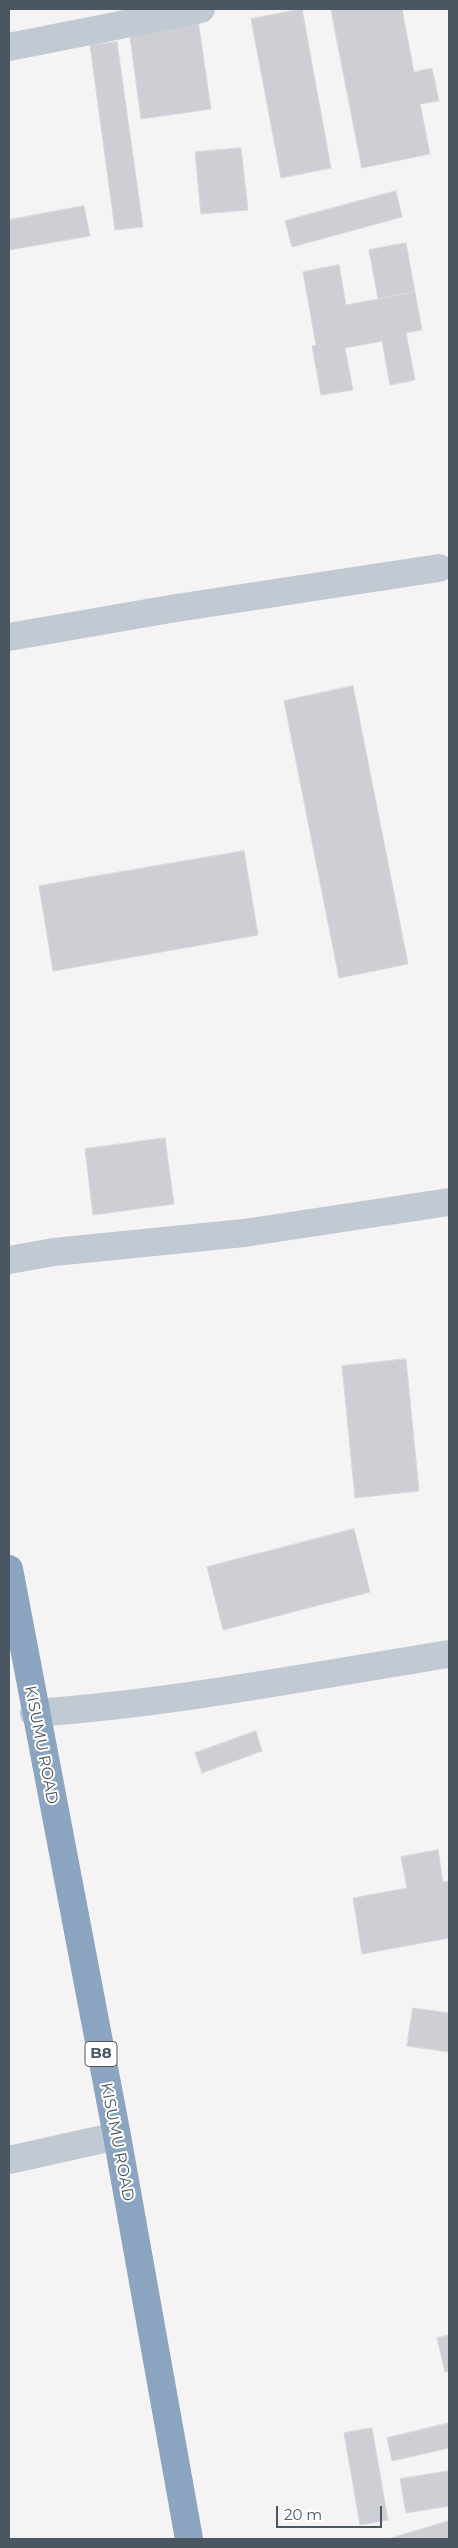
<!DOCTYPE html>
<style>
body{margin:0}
#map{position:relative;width:458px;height:2548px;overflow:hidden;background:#f5f3f3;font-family:Montserrat,sans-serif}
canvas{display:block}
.frame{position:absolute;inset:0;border:10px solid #4a5661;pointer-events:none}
.scale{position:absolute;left:276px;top:2506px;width:106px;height:22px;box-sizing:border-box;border:2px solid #4a5661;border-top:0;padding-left:6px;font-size:15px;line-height:18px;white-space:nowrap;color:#4a5661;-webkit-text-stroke:4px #fff;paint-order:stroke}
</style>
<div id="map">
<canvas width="458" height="2548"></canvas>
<div class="frame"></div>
<div class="scale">20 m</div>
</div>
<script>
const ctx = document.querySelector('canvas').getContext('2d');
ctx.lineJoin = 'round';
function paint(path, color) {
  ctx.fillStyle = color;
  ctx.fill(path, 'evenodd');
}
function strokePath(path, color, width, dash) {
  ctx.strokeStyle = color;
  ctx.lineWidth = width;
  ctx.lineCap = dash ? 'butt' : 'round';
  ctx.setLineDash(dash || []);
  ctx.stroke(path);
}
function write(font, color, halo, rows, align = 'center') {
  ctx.font = font + ' Montserrat,sans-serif';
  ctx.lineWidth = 4;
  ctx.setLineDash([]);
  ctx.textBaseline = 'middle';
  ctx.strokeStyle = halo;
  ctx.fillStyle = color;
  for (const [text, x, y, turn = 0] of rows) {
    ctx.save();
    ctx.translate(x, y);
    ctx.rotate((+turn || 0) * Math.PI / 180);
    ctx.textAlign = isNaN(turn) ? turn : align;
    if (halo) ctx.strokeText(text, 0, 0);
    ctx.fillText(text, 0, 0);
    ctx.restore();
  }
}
const building = new Path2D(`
 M302 9 331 168 281 178 251 19Z
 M331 9H402L414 72 432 68 439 101 420 104 430 154 362 168Z
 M198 20 211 109 141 119 129 30Z
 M117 42 143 227 115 230 90 45Z
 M241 148 248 210 201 214 195 152Z
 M396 191 402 217 292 247 285 221Z
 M84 206 90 236 9 250V220Z
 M406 243 415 292 378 299 369 250Z
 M339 265 346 305 415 292 422 330 406 333 415 380 390 385 382 341 345 348 353 390 321 395 312 346 316 345 303 272Z
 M353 686 408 964 339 978 284 701Z
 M244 851 258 935 53 971 39 886Z
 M165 1138 174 1204 93 1215 85 1149Z
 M406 1359 419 1491 355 1498 342 1366Z
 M354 1529 370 1592 223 1630 207 1567Z
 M256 1731 262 1751 202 1773 195 1753Z
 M438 1850 443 1882 449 1881V1938L362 1954 353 1898 407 1888 401 1857Z
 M413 2008 449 2013V2052L407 2046Z
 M449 2335V2371L445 2372 437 2338Z
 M449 2423V2448L392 2461 387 2438Z
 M372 2428 388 2520 360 2525 344 2433Z
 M449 2471V2506L406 2513 400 2479Z
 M449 2521V2539H388Z`);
paint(building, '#cdcfd5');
strokePath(building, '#d7d9de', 1);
strokePath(new Path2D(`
 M9 47 201 9
 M9 637 170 609 439 568
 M9 1260 54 1252 244 1233 449 1202
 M34 1713C174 1703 311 1676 449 1654
 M9 2160 117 2136`), '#c1cad2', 28);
strokePath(new Path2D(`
 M9 1569 117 2136 189 2539`), '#8ba5c1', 28);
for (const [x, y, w] of [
 [101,2054,32]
]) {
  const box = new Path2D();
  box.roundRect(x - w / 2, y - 12.5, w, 25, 4);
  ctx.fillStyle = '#fff';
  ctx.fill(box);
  strokePath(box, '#4a5661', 1);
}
write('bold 15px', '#4a5661', null, [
 ["B8",101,2054]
]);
write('16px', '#4a5661', '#fff', [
 ["KISUMU ROAD",41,1745,79],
 ["KISUMU ROAD",117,2142,79]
]);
</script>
